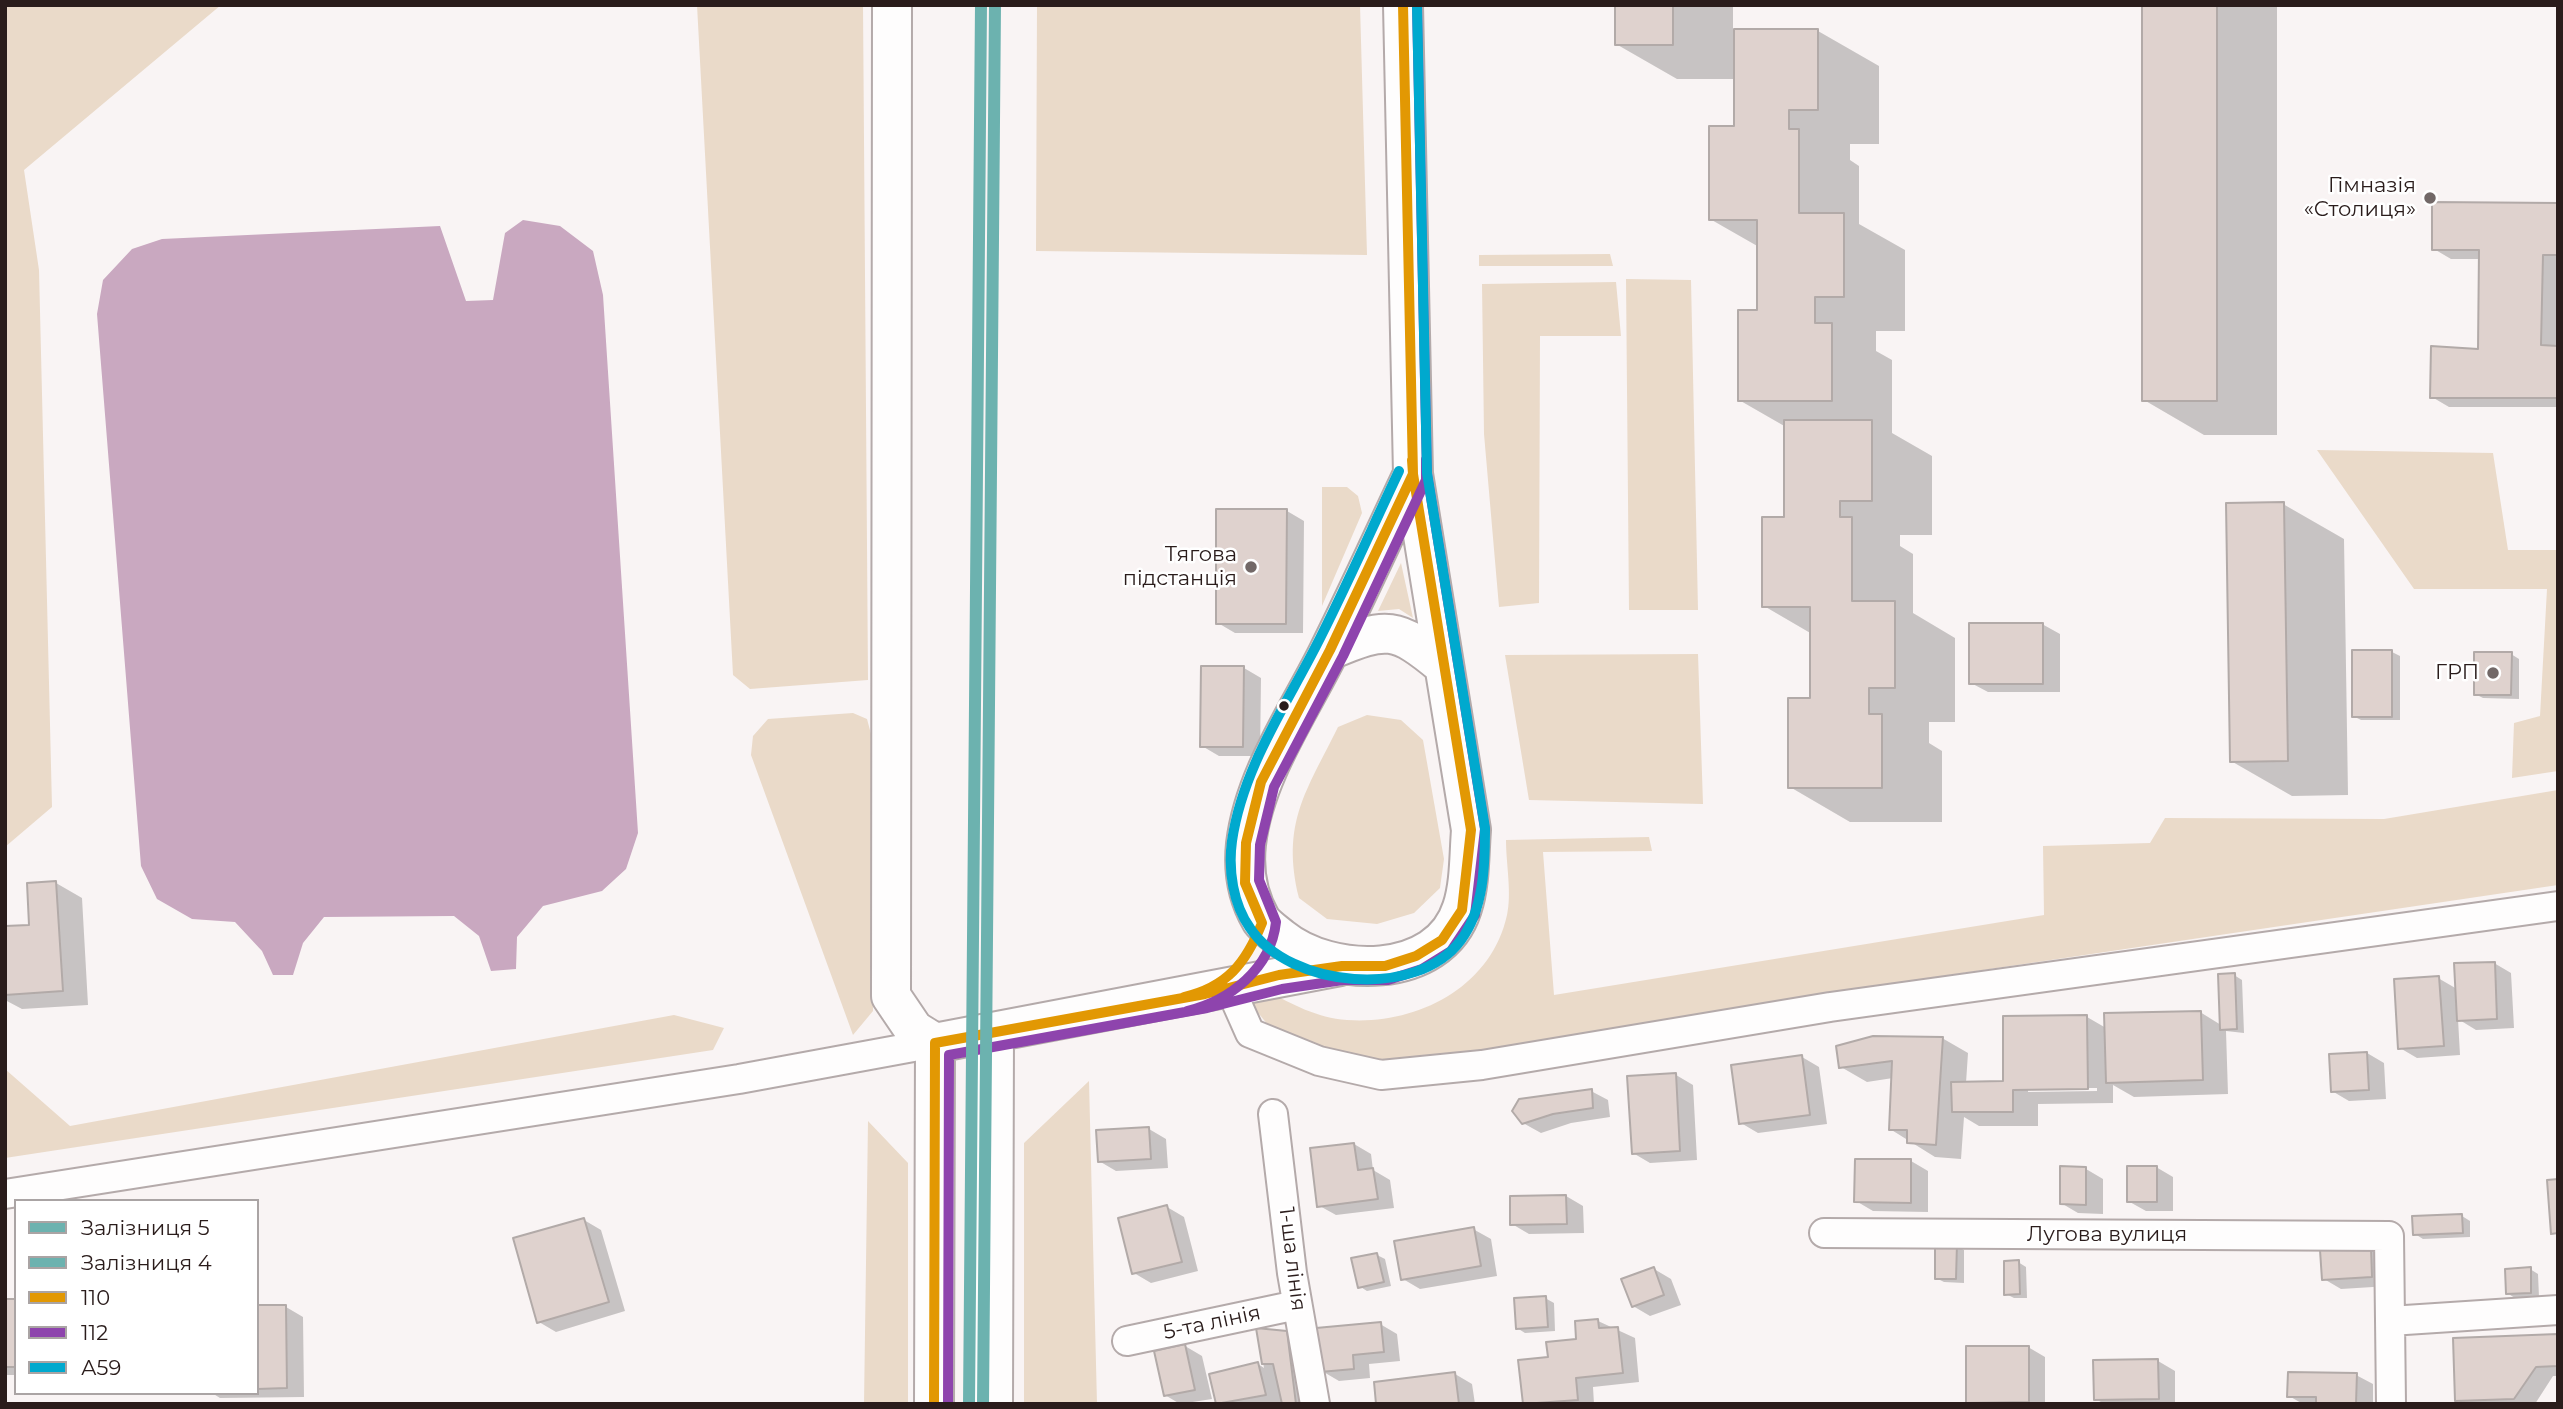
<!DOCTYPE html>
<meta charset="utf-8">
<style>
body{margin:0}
#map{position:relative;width:2563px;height:1409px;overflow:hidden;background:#f9f4f4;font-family:Montserrat,sans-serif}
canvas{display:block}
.frame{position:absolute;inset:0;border:7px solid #2a1c1b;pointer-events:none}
.legend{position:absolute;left:14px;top:1199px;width:245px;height:196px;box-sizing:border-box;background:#fff;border:2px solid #aaa4a4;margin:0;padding:9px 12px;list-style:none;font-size:21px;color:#2a1c1b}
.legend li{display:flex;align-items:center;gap:14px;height:35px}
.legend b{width:35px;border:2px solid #aaa4a4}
</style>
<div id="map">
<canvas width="2563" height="1409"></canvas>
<div class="frame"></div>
<ul class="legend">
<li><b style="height:9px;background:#6cb2af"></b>Залізниця 5</li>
<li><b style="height:9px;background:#6cb2af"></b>Залізниця 4</li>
<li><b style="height:9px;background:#e29803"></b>110</li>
<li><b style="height:9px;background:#8e44ad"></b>112</li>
<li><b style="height:9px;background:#00a9ce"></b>А59</li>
</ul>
</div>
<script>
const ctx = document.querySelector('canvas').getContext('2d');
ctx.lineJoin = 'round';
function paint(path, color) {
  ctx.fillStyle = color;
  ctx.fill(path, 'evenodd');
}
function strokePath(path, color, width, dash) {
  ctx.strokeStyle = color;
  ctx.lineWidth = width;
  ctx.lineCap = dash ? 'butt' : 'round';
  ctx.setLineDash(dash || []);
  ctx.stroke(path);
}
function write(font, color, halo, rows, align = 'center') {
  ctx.font = font + ' Montserrat,sans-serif';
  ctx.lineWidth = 5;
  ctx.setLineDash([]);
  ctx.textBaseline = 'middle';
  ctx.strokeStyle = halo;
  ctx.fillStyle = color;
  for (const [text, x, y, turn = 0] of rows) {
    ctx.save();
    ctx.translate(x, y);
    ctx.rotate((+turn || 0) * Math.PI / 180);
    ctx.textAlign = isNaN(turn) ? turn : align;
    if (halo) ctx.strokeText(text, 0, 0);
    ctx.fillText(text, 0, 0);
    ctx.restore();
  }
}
paint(new Path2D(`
 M5 5H221L24 170 39 270 52 807 5 847Z
 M697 5H863L868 680 750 689 733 675Z
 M1037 5H1360L1367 255 1036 251Z
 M1610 254 1613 266H1479V255Z
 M1626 279 1691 280 1698 610H1629Z
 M1616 282 1621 336H1540L1539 603 1499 607 1484 434 1482 284Z
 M2317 450 2493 453 2508 550H2558V771L2512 778 2514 723 2540 716 2547 589H2414Z
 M1322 487H1347L1358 496 1362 513 1322 606Z
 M1401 563 1413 618 1399 609 1378 611Z
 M1698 654 1703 804 1529 800 1505 655Z
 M853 713 867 719 871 734 873 1011 853 1035 751 755 753 736 768 719Z
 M1367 715 1401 720 1423 740 1444 859 1440 888 1414 913 1377 924 1327 919 1299 898C1281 823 1306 792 1338 727Z
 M2558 790V885L1848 990 1389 1066 1320 1051 1272 1030 1251 1004 1253 995 1267 991C1292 1004 1317 1018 1347 1020 1416 1025 1491 988 1507 915 1512 893 1506 864 1506 840L1649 837 1652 851 1543 852 1554 995 2044 915 2043 846 2150 843 2165 818 2384 819Z
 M674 1015 724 1028 713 1050 5 1158V1069L70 1126Z
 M1089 1081 1097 1404H1024V1143Z
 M868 1121 908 1163V1404H864Z`), '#eadac9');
paint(new Path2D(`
 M523 220 560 226 593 251 603 295 638 833 626 869 602 891 543 906 517 937 516 969 491 971 479 936 454 916 324 917 303 943 293 975H273L262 951 235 922 192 919 157 899 141 866 97 314 103 280 132 249 162 239 440 226 466 301 493 300 505 233Z`), '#c9a8c0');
paint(new Path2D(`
 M1616 5H1733V31H1818L1879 66V144H1850V160L1859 166V224L1905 250V331H1876V351L1892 360V433L1932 456V535H1900V546L1913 554V613L1955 638V722H1929V743L1942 751V822H1850L1790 787 1812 699V634L1764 606 1786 518V427L1739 400 1759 312V247L1710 219 1736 128V79H1677L1616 44Z
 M2144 5H2277V435H2204L2144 400Z
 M2558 204V407H2449L2432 397 2479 351 2480 259H2451L2434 249Z
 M2283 504 2344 539 2348 795 2292 796 2231 761Z
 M1287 511 1304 521 1303 633H1235L1218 623Z
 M2042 624 2060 634V692H1988L1971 683Z
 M2392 652 2400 656V720H2361L2353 716Z
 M2511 654 2519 659V699L2483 698 2475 694Z
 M1244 668 1261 678 1260 756H1219L1202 746Z
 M56 883 82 898 88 1005 22 1009 5 1000V928L31 927Z
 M2494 963 2511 973 2514 1028 2476 1030 2458 1019 2460 1055 2417 1058 2400 1048 2438 978 2457 989Z
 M2234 975 2242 980 2244 1033 2226 1031 2228 1094 2134 1097 2113 1085V1103L2038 1104V1126H1979L1964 1117 1961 1159 1935 1157 1890 1129 1893 1078 1867 1082 1841 1067 1942 1038 1968 1053 1966 1083H2005L2087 1017 2106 1028 2200 1012 2221 1025ZM2028 1088H2097V1091L2028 1092Z
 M2367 1053 2384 1063 2386 1099 2349 1101 2332 1091Z
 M1802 1057 1819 1067 1827 1124 1758 1133 1741 1123Z
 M1676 1075 1693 1085 1697 1160 1650 1163 1633 1153Z
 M1591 1091 1608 1100 1610 1117 1571 1123 1541 1133 1523 1123Z
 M1149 1129 1166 1139 1168 1168 1116 1171 1099 1161Z
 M1354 1144 1371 1154 1373 1170 1390 1180 1394 1208 1336 1215 1318 1205Z
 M1911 1161 1928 1171V1212L1873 1211 1856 1201Z
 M2156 1167 2173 1177V1211H2146L2128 1201Z
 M2086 1169 2103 1179V1214L2078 1213 2061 1203Z
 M1566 1196 1583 1206 1584 1233 1529 1234 1512 1224Z
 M1167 1207 1184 1217 1198 1271 1151 1283 1134 1273Z
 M2462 1216 2470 1221V1237L2423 1239 2415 1234Z
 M584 1220 601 1230 625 1311 556 1332 539 1322Z
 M1473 1229 1491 1239 1497 1276 1420 1289 1403 1279Z
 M1956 1246 1964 1250V1283L1944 1282 1936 1278Z
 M2370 1249 2387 1259 2389 1286 2341 1289 2324 1279Z
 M1377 1255 1385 1259 1391 1286 1367 1291 1359 1286Z
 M2018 1262 2026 1267 2027 1298H2014L2006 1294Z
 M1654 1269 1671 1279 1681 1305 1650 1316 1633 1306Z
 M2530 1269 2538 1274 2539 1297 2515 1298 2507 1293Z
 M1545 1298 1554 1303 1555 1331 1525 1333 1517 1328Z
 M5 1301H16V1375H5Z
 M257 1307H286L303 1317 304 1397 220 1398 212 1393H257Z
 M1598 1321 1635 1338 1639 1382 1593 1387 1594 1404H1524Z
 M1380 1324 1397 1334 1400 1361 1369 1364 1370 1378 1339 1381 1322 1371Z
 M1258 1330 1286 1332 1303 1342 1311 1404H1218L1211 1375 1258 1364 1264 1368Z
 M2558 1336V1376H2553L2535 1404H2463L2457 1400Z
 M1185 1346 1202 1356 1212 1399 1180 1404 1165 1395Z
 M2028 1347 2045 1357V1404L1968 1402Z
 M2158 1361 2175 1371V1404H2104L2096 1399Z
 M1455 1374 1472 1384 1475 1404H1378Z
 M2356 1375 2373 1384V1404H2303L2289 1396Z`), '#0003');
const building = new Path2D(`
 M1615 5H1673V45H1615Z
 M2142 5H2217V401H2142Z
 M1734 29H1818V110H1789V129H1799V213H1844V297H1815V323H1832V401H1738V310H1757V220H1709V126H1734Z
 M2432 202 2558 203V255H2543L2541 345 2558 346V398H2430L2431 346 2478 349 2479 250H2432Z
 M1784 420H1872V501H1840V517H1852V601H1895V688H1869V714H1882V788H1788V698H1810V607H1762V517H1784Z
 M2284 502 2288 761 2230 762 2226 503Z
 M1216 509H1287L1286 624H1216Z
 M1969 623H2043V684H1969Z
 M2352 650H2392V717H2352Z
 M2474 652H2512L2511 695H2474Z
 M1201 666H1244L1243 747H1200Z
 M56 881 63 991 5 995V926L29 925 27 883Z
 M2495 962 2497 1019 2457 1021 2454 963Z
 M2235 973 2237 1029 2220 1030 2218 974Z
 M2439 976 2444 1046 2398 1049 2394 979Z
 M2201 1011 2203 1080 2106 1083 2104 1013Z
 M2087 1015 2088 1089 2013 1090V1112H1952L1951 1082 2003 1081V1016Z
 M1873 1036 1943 1037 1936 1145 1907 1143V1130H1889L1892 1061 1839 1068 1836 1046Z
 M2367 1052 2369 1090 2331 1092 2329 1054Z
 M1802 1055 1810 1115 1739 1124 1731 1065Z
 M1676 1073 1680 1151 1632 1154 1627 1076Z
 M1592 1089 1593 1108 1553 1114 1522 1124 1512 1111 1519 1099Z
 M1149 1127 1151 1159 1098 1162 1096 1130Z
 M1354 1143 1358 1170 1373 1168 1378 1199 1317 1207 1310 1148Z
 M1855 1159H1911V1203L1854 1202Z
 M2060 1166 2086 1167V1205L2060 1204Z
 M2127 1166H2157V1202H2127Z
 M2558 1179V1233L2551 1234 2547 1180Z
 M1566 1195 1567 1224 1510 1225V1196Z
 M1167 1205 1182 1262 1132 1274 1118 1218Z
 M2462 1214 2463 1233 2413 1235 2412 1216Z
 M584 1218 609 1302 537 1323 513 1238Z
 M1474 1227 1481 1266 1401 1280 1394 1241Z
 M1935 1243 1957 1244 1956 1279H1935Z
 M2371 1247 2372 1277 2322 1280 2320 1250Z
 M1377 1253 1384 1282 1358 1288 1351 1258Z
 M2019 1260 2020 1294 2004 1295V1261Z
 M1654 1267 1664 1295 1632 1307 1621 1279Z
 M2531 1267V1293L2506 1294 2505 1269Z
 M1546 1296 1548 1327 1516 1329 1514 1298Z
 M5 1299H16V1367H5Z
 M257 1305H286L287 1388 257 1389Z
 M1598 1319 1599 1328 1618 1327 1623 1373 1576 1378 1578 1400 1523 1404 1518 1360 1548 1357 1546 1342 1576 1339 1575 1321Z
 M1381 1322 1384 1352 1353 1355 1354 1369 1320 1372 1316 1328Z
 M1256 1328 1287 1331 1296 1404H1282L1273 1364H1262Z
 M2558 1334V1366L2536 1367 2514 1399 2455 1401 2453 1338Z
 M1185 1344 1195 1390 1164 1396 1154 1351Z
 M1966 1346H2029V1402L1966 1403Z
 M2158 1359 2159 1399 2094 1400 2093 1360Z
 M1258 1362 1266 1395 1216 1404 1209 1374Z
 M1455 1372 1459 1404H1376L1374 1382Z
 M2288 1372 2357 1373 2356 1404H2316V1397H2287Z`);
paint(building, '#dfd2ce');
strokePath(building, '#b2aaa8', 2);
const minor = new Path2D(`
 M1230 988 1250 1033 1319 1061 1381 1075 1482 1065 1830 1007 2558 906
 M1273 1114 1292 1273 1315 1404
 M5 1194 739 1079 935 1043
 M1824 1233 2389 1236 2391 1404
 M2390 1321 2558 1310
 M1127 1341 1297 1305`);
const secondary = new Path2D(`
 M892 5 891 996 914 1030 935 1043 1340 966
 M1403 5 1413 474 1471 830C1469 855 1470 884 1462 908 1439 981 1330 978 1281 938 1275 933 1266 927 1261 920 1247 896 1243 872 1246 844 1254 775 1299 712 1329 651 1358 593 1385 533 1413 474
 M1330 650C1387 626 1396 626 1444 666
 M934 1404 935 1043
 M993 1404 994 1032`);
strokePath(minor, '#b4aaaa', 32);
strokePath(secondary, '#b4aaaa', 42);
strokePath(minor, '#fefdfd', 28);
strokePath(secondary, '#fefdfd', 38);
strokePath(new Path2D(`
 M1184 997C1227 987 1246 963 1262 923L1245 883 1246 843 1261 782 1330 650 1413 474 1412 460
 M934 1404 935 1043 1205 994 1279 975 1342 966H1385L1416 956 1442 940 1462 910 1471 830 1413 474 1403 5`), '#e29803', 10);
strokePath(new Path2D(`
 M1187 1011C1229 1001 1271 969 1276 922L1259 880 1260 845 1274 787 1343 656 1426 480V459
 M948 1404 949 1055 1207 1008 1282 989 1343 980H1388L1422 969 1451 951 1475 915 1485 829 1427 473 1417 5`), '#8e44ad', 10);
strokePath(new Path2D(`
 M1399 471C1371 530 1345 590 1315 648 1283 710 1242 771 1232 841 1228 870 1233 904 1250 928 1290 988 1417 1000 1461 940 1484 909 1485 865 1485 828L1427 473 1417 5`), '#00a9ce', 10);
strokePath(new Path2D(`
 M969 1404 981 5`), '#6cb2af', 12);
strokePath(new Path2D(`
 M983 1404 995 5`), '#6cb2af', 12);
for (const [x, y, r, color] of [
 [2430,198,7,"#726867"],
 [1251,567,7,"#726867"],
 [2493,673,7,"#726867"],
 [1284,706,6,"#2a1c1b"]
]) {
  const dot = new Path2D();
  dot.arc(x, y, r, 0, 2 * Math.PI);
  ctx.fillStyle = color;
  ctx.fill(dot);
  strokePath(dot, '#fff', 2.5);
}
write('21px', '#2a1c1b', '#fff', [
 ["Гімназія",2416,186],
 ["«Столиця»",2416,210],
 ["Тягова",1237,555],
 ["пiдстанцiя",1237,579],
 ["ГРП",2479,673]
], 'right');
write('21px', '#2a1c1b', '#fff', [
 ["Лугова вулиця",2107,1235],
 ["1-ша лінія",1292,1259,83],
 ["5-та лінія",1212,1323,-12]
]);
</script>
